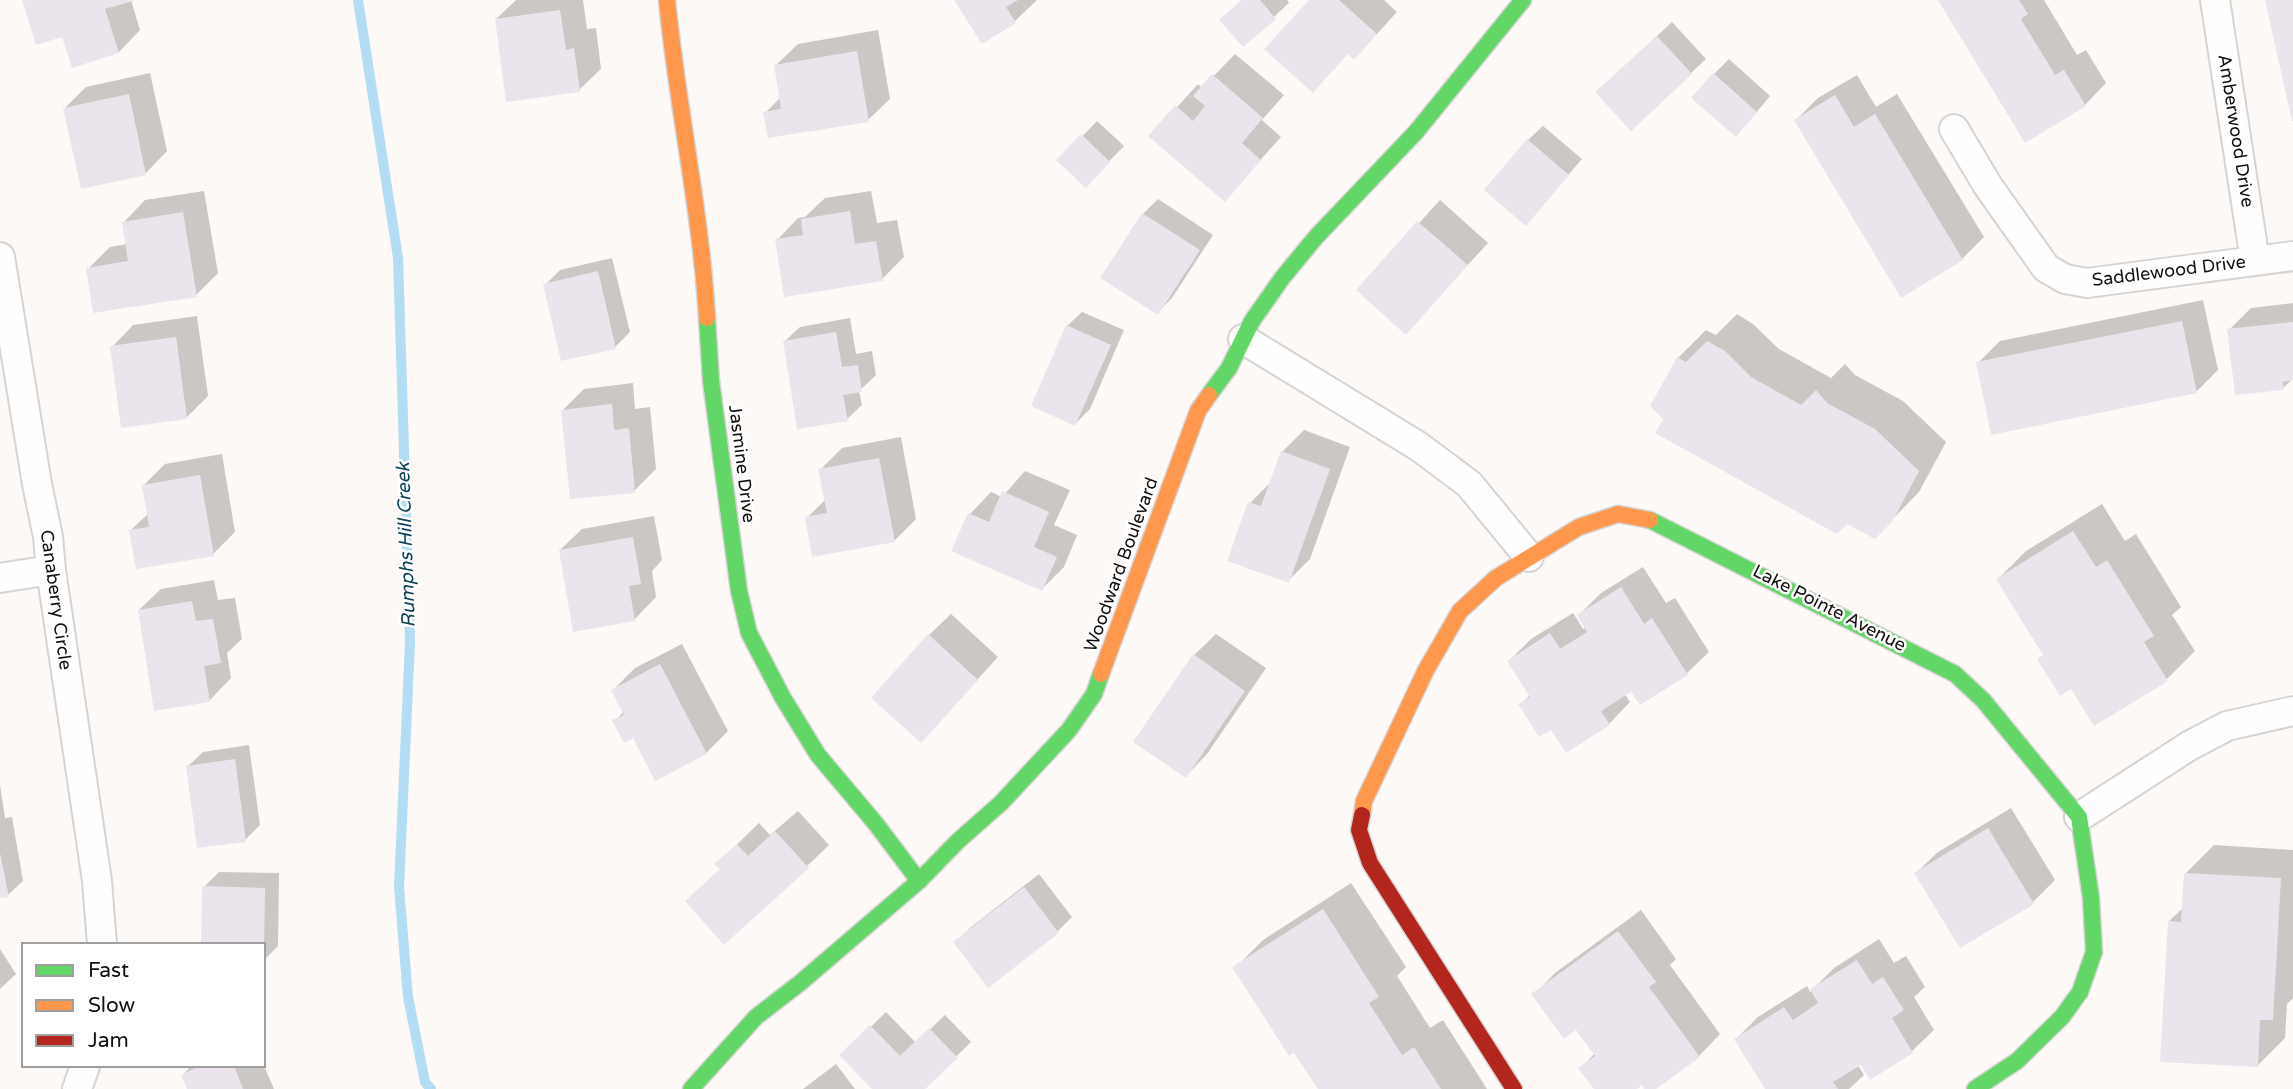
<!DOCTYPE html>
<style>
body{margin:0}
#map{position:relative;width:2293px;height:1089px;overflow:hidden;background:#fdf9f7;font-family:"Varela Round",sans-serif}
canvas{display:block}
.legend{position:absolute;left:21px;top:942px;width:245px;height:126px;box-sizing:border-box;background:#fff;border:2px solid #a09f9f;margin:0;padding:9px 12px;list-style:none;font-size:21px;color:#120f0e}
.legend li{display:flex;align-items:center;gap:14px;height:35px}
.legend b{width:35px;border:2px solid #a09f9f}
</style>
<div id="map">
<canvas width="2293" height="1089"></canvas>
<ul class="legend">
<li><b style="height:9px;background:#63d668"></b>Fast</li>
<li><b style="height:9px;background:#ff974d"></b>Slow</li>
<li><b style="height:9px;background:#b3261e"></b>Jam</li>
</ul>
</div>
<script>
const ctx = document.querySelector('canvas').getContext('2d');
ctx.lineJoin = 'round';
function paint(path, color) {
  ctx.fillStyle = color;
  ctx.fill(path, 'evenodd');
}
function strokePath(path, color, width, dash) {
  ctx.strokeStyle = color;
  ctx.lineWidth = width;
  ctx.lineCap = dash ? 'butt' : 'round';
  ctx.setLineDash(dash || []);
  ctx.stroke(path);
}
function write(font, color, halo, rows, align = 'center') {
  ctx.font = font + ' "Varela Round",sans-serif';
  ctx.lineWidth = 5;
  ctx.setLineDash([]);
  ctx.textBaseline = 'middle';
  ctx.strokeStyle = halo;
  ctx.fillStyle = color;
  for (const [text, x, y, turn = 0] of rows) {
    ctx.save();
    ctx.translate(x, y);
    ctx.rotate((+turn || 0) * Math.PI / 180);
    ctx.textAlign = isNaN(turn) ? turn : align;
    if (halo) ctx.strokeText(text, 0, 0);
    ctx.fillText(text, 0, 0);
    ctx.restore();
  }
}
paint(new Path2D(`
 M24 0H131L140 30 119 52 63 34Z
 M516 0H583L587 29 596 28 601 69 579 90 496 19Z
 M956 0H1037L1015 21 983 42Z
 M1242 0H1287L1289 3 1243 45Z
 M1311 0H1384L1397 12 1375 36 1348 53 1334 69Z
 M1940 0H2044L2077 55 2086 50 2106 83 2085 105Z
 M1672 22 1706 59 1691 73 1612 78Z
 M878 30 890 99 868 120 765 113 781 97 776 65 798 44Z
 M1235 54 1284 95 1262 120 1281 137 1225 199 1151 136 1198 84 1202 88Z
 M1729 59 1770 96 1750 120 1714 74Z
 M150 73 167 151 146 173 65 108 86 87Z
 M1857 75 1876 107 1897 94 1984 237 1962 259 1796 120 1818 98Z
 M1097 121 1124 146 1086 185 1059 160Z
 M1543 126 1582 159 1526 224 1528 140Z
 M204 191 218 273 196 295 88 269 110 247 127 244 124 222 145 200Z
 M871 191 877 223 897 220 904 257 882 279 777 240 798 218 805 217 825 198Z
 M1158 199 1213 235 1172 298 1157 313 1143 214Z
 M1440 200 1488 243 1406 332 1358 290Z
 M612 258 630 332 615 347 545 285 560 270Z
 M2203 300 2218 370 2196 392 1978 363 2000 341Z
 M2293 303V379L2283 388 2229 330 2251 308Z
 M1082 312 1124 330 1090 409 1075 424 1067 326Z
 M1737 314 1753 324 1779 349 1831 378 1845 364 1855 375 1903 401 1946 442 1919 492 1875 537 1847 522 1836 532 1769 496 1665 419 1678 358 1706 330 1716 335Z
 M197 316 208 396 186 418 112 347 133 325Z
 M850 318 856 354 872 351 876 375 859 391 862 405 847 419 785 341 800 327Z
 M633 383 635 409 650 407 656 469 634 491 563 410 584 389Z
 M1304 430 1350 447 1310 559 1288 581 1250 503 1272 481 1282 452Z
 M901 437 916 519 894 541 807 518 826 499 820 470 842 448Z
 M222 454 235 532 213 554 131 530 148 514 143 486 165 464Z
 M1025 471 1070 490 1054 525 1077 535 1064 567 1042 589 970 514 991 492 1002 497Z
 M2102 504 2125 541 2136 534 2181 607 2172 615 2195 651 2167 679 2095 724 2071 686 2045 654 1998 579 2026 551Z
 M654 516 662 560 652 571 656 597 635 619 560 550 582 529Z
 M1643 567 1666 603 1675 598 1709 652 1687 673 1632 689 1625 694 1630 702 1609 724 1552 727 1520 705 1530 695 1509 661 1531 639 1573 613 1583 629 1586 627 1579 615 1601 593Z
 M214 580 218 600 235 598 242 639 227 653 231 678 210 700 155 709 139 610 161 589Z
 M951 614 998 657 921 741 929 635Z
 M1216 634 1266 668 1207 754 1186 776 1194 655Z
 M682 644 728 731 706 753 634 736 615 721 624 711 613 690 635 668Z
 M249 745 260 825 245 840 188 766 203 752Z
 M0 785 5 818 12 817 23 881 8 895 0 897Z
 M2011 808 2055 880 2033 902 1961 946 1916 873 1938 852Z
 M798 811 829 845 807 866 721 868 717 864 759 823 770 835Z
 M2214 845 2293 850V998L2287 1004 2285 1038 2257 1066 2169 921 2184 907 2186 873Z
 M219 872 279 873 278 946 264 960V944H203L204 887Z
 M1039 874 1072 917 1058 931 955 943 970 928Z
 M1351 883 1406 967 1397 976 1430 1028 1443 1020 1487 1089H1320L1235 968 1263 940Z
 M1641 910 1676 959 1670 965 1720 1034 1699 1056 1653 1089H1646L1642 1083 1634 1089H1596L1581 1068 1595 1053 1576 1028 1534 995 1555 973Z
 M1879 939 1894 963 1906 956 1925 987 1914 997 1934 1030 1912 1051 1871 1078 1861 1063 1858 1065 1864 1075 1849 1089H1767L1736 1039 1758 1017 1807 986 1810 992 1834 968Z
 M0 949 16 974 0 989Z
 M886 1012 916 1043 945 1015 971 1042 923 1089H875L842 1055Z
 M836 1064 855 1089H803Z
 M191 1066H264L274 1089H189L183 1075Z`), '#0003');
strokePath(new Path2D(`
 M358 0 398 258 410 642 399 887 408 997 425 1082 431 1089`), '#b2ddf2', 10);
paint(new Path2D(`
 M22 0H133V1L105 9 119 53 72 68 62 37 36 45Z
 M954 0H1018L1006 7 1016 23 982 44Z
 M1241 0H1260L1276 19 1243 47 1219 20Z
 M1309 0H1339L1377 34 1354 60 1347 54 1313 93 1264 49Z
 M1938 0H2019L2028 14 2021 19 2055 75 2064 70 2086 106 2025 143Z
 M2265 0H2293V121H2292Z
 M560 10 566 50 574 48 580 92 506 102 495 19Z
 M1657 36 1692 74 1631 131 1595 92Z
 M857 51 869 122 768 138 763 112 781 109 774 65Z
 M1713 73 1757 112 1736 137 1691 98Z
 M1212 74 1263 118 1242 143 1261 160 1225 202 1148 136 1175 105 1193 121 1205 106 1193 96Z
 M129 94 146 175 81 189 63 108Z
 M1835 95 1854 127 1875 114 1963 260 1901 298 1794 120Z
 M1081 134 1110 162 1086 188 1056 160Z
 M1527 139 1569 175 1526 226 1484 190Z
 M850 211 855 244 876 241 883 281 784 297 775 239 803 235 801 219Z
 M183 212 197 297 93 313 86 268 128 261 122 222Z
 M1142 213 1200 250 1158 315 1100 278Z
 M1417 221 1468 265 1406 335 1356 290Z
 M598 271 616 349 561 361 543 284Z
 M2182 321 2197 393 1991 435 1976 362Z
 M2293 322V380L2283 382 2284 390 2235 395 2227 329Z
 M1066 325 1111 345 1075 426 1031 406Z
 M836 332 842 367 858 365 862 392 843 395 848 421 797 429 783 341Z
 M176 337 187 419 121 428 110 346Z
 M1707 341 1725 351 1751 377 1801 405 1816 390 1827 403 1875 429 1919 471 1892 522 1875 539 1847 524 1837 534 1655 433 1663 419 1650 406 1677 357 1686 362Z
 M612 404 614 430 629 428 635 493 570 499 561 410Z
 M1281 451 1330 469 1289 583 1227 561 1248 502 1261 506Z
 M879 458 895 542 812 557 805 517 827 513 818 469Z
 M200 475 214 556 136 569 129 530 149 527 142 485Z
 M1002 491 1049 512 1034 547 1057 557 1042 591 951 551 968 513 989 522Z
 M2073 531 2096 567 2107 560 2154 636 2144 642 2168 681 2094 726 2071 689 2060 696 2037 659 2043 655 1996 579Z
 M633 537 641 584 629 586 635 621 573 632 559 550Z
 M1621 587 1644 624 1652 618 1688 675 1640 705 1631 692 1601 711 1610 725 1566 753 1551 730 1539 737 1518 704 1530 697 1507 661 1550 633 1560 649 1587 632 1577 615Z
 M192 601 196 621 213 619 221 663 204 666 210 702 154 711 138 610Z
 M928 634 978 680 921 743 871 698Z
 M1193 654 1245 691 1186 778 1133 742Z
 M660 664 707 754 655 781 633 738 624 743 612 720 624 715 611 690Z
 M235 759 246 842 197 848 186 766Z
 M1988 828 2034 904 1960 948 1914 873Z
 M775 831 809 868 724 945 685 901 720 869 714 864 737 844 748 856Z
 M0 853 9 897 0 898Z
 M2184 873 2281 878 2273 1020H2260L2258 1067 2160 1062 2168 921 2181 922Z
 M202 886 265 888 264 944H201Z
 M1024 887 1059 933 988 988 953 942Z
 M1323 909 1379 997 1369 1003 1402 1055 1414 1047 1441 1089H1318L1294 1053 1289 1056 1232 967Z
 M1618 931 1656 982 1649 987 1700 1057 1656 1089H1644L1642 1085 1637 1089H1594L1578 1068 1595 1056 1576 1030 1564 1039 1531 994Z
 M1857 960 1872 984 1883 977 1904 1010 1892 1018 1913 1053 1870 1080 1861 1065 1833 1082 1838 1089H1765L1734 1039 1784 1007 1793 1020 1818 1003 1810 989Z
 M870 1025 900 1056 929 1028 958 1058 925 1089H872L839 1055Z
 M200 1066H234L243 1089H187L181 1075Z`), '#ece4ec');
const street = new Path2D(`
 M2215 0 2255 261
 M1954 129 1988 186 2046 268 2065 279 2087 283 2293 256
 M0 257 37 484 48 537 51 570 97 881 102 944
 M1243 339 1418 446 1469 484 1529 557
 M0 578 51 570
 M2079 817 2189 746 2227 726 2293 711
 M77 1089 85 1066`);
const fast = new Path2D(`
 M707 318 711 381 739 591 749 633 783 698 818 755 876 824 919 881
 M1209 395 1229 368 1252 321 1283 277 1316 237 1416 132 1523 0
 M1650 520 1955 674 1983 700 2079 817 2091 898 2094 952 2080 992 2062 1017 2017 1061 1975 1089
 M691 1089 756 1017 800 983 919 881 958 841 1001 803 1069 730 1094 694 1101 674`);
const slow = new Path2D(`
 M667 0C677 106 701 211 707 318
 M1101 674 1198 411 1209 395
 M1362 815 1364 801 1426 670 1460 611 1496 578 1579 527 1618 514 1650 520`);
const jam = new Path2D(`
 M1362 815 1359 830 1370 863 1514 1089`);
strokePath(street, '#d6d4d2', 32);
strokePath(fast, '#d6d4d2', 19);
strokePath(slow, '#d6d4d2', 19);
strokePath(jam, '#d6d4d2', 19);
strokePath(street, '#fffefe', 28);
strokePath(fast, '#63d668', 16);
strokePath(slow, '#ff974d', 16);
strokePath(jam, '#b3261e', 16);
write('18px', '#120f0e', '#fff', [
 ["Amberwood Drive",2235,131,81],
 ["Saddlewood Drive",2169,272,-7],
 ["Jasmine Drive",741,464,83],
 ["Woodward Boulevard",1122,565,-70],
 ["Canaberry Circle",55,600,82],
 ["Lake Pointe Avenue",1829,609,27]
]);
write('italic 19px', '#0d4257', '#fff', [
 ["Rumphs Hill Creek",407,545,-92]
]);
</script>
